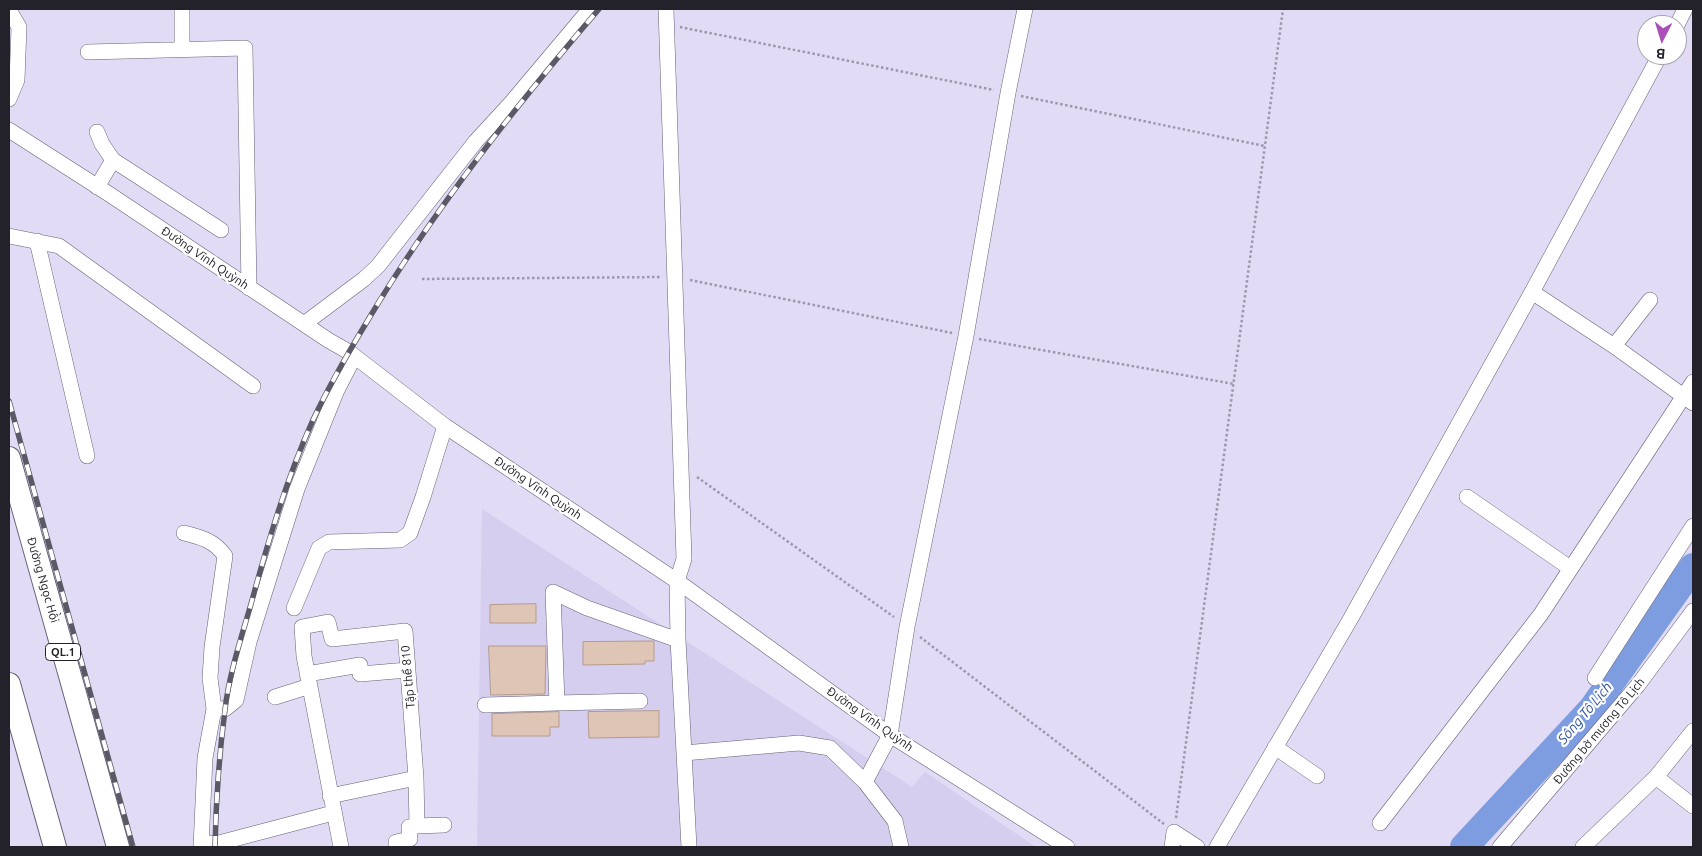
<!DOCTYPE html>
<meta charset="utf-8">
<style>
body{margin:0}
#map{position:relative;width:1702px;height:856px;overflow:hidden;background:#e1dbf5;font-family:Ubuntu,sans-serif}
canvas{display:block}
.frame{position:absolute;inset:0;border:10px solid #23212a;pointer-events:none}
.north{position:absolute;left:1637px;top:15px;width:50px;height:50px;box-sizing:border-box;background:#fff;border:1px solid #a7a6aa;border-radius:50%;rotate:185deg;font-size:14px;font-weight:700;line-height:20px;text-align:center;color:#23212a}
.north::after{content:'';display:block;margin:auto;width:18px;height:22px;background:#ab4fb9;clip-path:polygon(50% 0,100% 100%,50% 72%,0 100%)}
</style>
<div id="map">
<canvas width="1702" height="856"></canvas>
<div class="frame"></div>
<div class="north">B</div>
</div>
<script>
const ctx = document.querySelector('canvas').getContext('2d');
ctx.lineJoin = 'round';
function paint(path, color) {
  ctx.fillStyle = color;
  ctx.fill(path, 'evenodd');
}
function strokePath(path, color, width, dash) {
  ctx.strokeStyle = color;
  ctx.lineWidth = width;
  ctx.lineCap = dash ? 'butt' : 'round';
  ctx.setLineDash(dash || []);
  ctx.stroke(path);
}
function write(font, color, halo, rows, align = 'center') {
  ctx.font = font + ' Ubuntu,sans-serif';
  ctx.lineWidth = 4.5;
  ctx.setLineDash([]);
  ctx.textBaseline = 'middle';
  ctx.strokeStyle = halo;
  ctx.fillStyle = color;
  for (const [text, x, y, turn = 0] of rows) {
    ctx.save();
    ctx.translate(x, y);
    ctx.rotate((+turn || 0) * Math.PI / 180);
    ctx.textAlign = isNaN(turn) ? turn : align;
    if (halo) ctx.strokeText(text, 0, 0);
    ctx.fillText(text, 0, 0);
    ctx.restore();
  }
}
paint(new Path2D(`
 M482 509 912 787 925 772 1036 847H477Z`), '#d6ceef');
strokePath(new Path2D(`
 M1464 847 1592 709 1693 567`), '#7d9de0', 28);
const building = new Path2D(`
 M536 604V623H490V605Z
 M652 641H654V661H645V664L583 665V642Z
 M489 646H546L545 694 491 695Z
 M659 711V737L589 738 588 712Z
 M559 712V727H550V736H492V714Z`);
paint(building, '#dfc5b6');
strokePath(building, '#b39b8c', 1);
const minor = new Path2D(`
 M182 9V50
 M666 9 684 559 677 581 678 640 689 847
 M9 10 19 27 17 80 9 99
 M1677 25 1685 9
 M88 52 245 48 249 288
 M9 130 109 194 328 340 349 352 445 426 677 581 890 735 1067 847
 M97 132 102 144 113 160
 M97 187 113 160 221 230
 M9 236 59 246 253 386
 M37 241 87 456
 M1532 292 1614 346 1693 403
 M304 324 364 279 378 266 476 141 511 103 590 9
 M1614 346 1650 300
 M1467 497 1570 568
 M184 533C201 537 215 541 225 556L212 647 210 678 214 709
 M294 608 319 548 329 542 400 540 410 533 423 497 445 426
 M307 674 360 665V674L408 670
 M1595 678 1693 526
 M275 697 310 686
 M640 701 557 703 553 592 587 608 678 640
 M485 705 557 703
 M1275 747 1317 776
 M684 753 799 743 830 748 865 782
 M1656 777 1693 806
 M330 796 416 778
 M1380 823 1541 614 1693 382
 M201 842 215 844 333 813
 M201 847 205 758 214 709H225L236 700 249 642 297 489 337 390 354 357
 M341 847 304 656 302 627 328 622 332 639 405 631 416 778 417 826 444 825
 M396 847V842L410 839 409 827 417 826
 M901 847 895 821 865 782 890 735 907 627 966 336 1008 93 1025 9
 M1172 847 1174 832 1197 847
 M1217 847 1351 618 1532 292 1660 55
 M1500 847 1638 685 1693 611
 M1583 847 1656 777 1693 731`);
const highway = new Path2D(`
 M9 458 118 847
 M9 684 55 847`);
strokePath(minor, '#666077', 16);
strokePath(highway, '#666077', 24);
strokePath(new Path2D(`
 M680 27 994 90
 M1021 96 1265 146
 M422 279 660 277
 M690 280 952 333
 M979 339 1234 384
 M697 477 894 617
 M920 637 1164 824
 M1176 818 1283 9`), '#9c97ab', 2.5, [2.5, 2.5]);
strokePath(minor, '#fff', 15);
strokePath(highway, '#fff', 22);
const rail = new Path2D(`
 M9 401 133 847
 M215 847C216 802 219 755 225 710 229 674 241 639 251 604 268 542 286 480 313 420 329 386 348 353 368 320 434 209 515 107 599 9`);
strokePath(rail, '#5c5967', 5.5);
strokePath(rail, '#fff', 4, [11]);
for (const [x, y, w] of [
 [63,652,35]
]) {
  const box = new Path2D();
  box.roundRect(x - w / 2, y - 8.5, w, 17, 4);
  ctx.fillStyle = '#fff';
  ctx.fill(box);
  strokePath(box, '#23212a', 1);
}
write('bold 11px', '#23212a', null, [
 ["QL.1",63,652]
]);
write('12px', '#23212a', '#fff', [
 ["Đường Vĩnh Quỳnh",205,258,34],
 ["Đường Vĩnh Quỳnh",538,488,34],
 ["Đường Ngọc Hồi",43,580,74],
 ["Tập thể 810",408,677,-95],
 ["Đường Vĩnh Quỳnh",870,719,35],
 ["Đường bờ mương Tô Lịch",1599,731,-50]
]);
write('italic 14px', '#3051a1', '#fff', [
 ["Sông Tô Lịch",1585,713,-50]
]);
</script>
